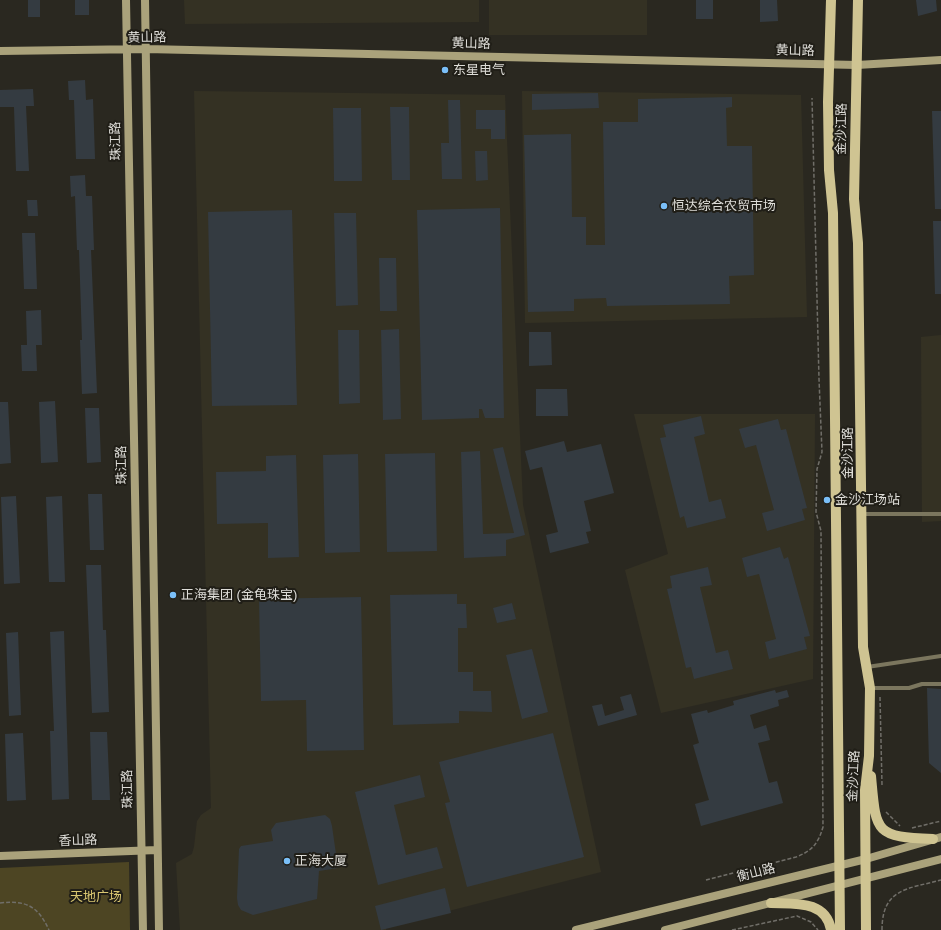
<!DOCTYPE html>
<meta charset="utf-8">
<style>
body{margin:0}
canvas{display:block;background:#2a2820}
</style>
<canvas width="941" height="930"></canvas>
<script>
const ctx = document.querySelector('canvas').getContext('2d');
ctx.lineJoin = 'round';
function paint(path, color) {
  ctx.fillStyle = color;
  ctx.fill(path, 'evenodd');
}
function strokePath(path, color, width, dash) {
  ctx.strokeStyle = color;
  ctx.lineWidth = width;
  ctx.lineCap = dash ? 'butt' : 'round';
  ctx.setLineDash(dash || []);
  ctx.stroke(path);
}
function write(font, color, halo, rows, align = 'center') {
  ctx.font = font + ' Arial,"Noto Sans SC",sans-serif';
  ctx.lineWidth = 4;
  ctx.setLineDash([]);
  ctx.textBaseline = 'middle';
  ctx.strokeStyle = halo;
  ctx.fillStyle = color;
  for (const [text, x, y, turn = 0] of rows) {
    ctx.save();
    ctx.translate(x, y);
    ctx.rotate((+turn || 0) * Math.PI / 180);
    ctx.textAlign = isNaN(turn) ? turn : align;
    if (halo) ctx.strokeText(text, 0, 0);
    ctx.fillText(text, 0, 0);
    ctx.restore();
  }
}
paint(new Path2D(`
 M184 0H479V22L185 24Z
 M489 0H647V35H489Z
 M194 91 505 95 523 505 601 872 386 927V930H180L176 863 192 854 194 847 197 821 201 815 211 808Z
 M522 91 801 95 807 317 525 323Z
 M941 335V521L922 522 921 337Z
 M634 414H815L813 679 661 713 625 570 668 554Z`), '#343123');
paint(new Path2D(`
 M129 862 130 930H0V868Z`), '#4d4523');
paint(new Path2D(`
 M28 0H40V17H28Z
 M75 0H89V15H75Z
 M696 0H713V19H696Z
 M760 0H777L778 21 760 22Z
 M916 0H936L937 11 918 16Z
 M85 80 86 100 93 99 95 159H76L74 100H69L68 81Z
 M33 89 34 106H26L29 171H16L14 107H0V90Z
 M598 93 599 108 532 110V94Z
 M732 97V107L726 108 727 146H752L754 275 729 276 730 304 607 306 606 298 574 299V311L528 312 524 135 571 134 572 217H586V245H605L603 122H638V99Z
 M448 100H460L462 179H442L441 143H449Z
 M390 107H409L410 180H392Z
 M333 108H361L362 181H334Z
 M476 110H505V139H491V129H476Z
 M932 111H941V209H935Z
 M475 151H487L488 180 476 181Z
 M85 175 86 196H92L94 250H91L97 393 82 394 80 340H82L79 250H77L75 196 71 197 70 176Z
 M27 200H37L38 216H28Z
 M500 208 504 418H485L482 409H479V418L422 420 417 210Z
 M292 210 297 405 212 406 208 212Z
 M334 213H356L358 305 336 306Z
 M933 221H941V294H935Z
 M22 233H35L37 289H24Z
 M379 258H396L397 311H380Z
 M41 310 42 345H36L37 371H22L21 345H27L26 311Z
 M399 329 401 419 383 420 381 330Z
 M338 330H359L360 403 339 404Z
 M529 332H551L552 365 529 366Z
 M536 389H567L568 416H536Z
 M55 401 58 462 41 463 39 402Z
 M0 402H8L11 463 0 464Z
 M85 408H99L101 462 87 463Z
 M701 416 705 434 694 437 709 502 721 499 726 518 687 528 684 516 680 518 660 438 666 437 663 425Z
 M778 419 781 430 786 429 807 508 802 509 805 520 767 531 762 513 774 510 756 445 745 448 739 429Z
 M564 441 567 452 601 444 614 493 584 501 591 531 586 532 589 543 550 553 546 535 558 532 542 467 530 470 525 451Z
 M503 447 525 535 506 540V556L464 558 461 452 480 451 483 534 514 533 493 449Z
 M435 453 437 551 387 552 385 454Z
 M358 454 360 552 325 553 323 455Z
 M296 455 299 557 268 558V523L217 524 216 472 266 471V456Z
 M88 494H102L104 550H90Z
 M16 496 20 583 4 584 1 497Z
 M62 496 65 582H49L46 497Z
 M780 547 784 559 788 557 810 636 804 637 807 649 769 659 765 642 776 639 759 574 747 577 742 558Z
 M86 565H101L103 630H106L109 712 92 713Z
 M708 567 712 585 700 587 716 653 728 650 733 669 694 679 691 667 686 668 667 589 672 588 670 576Z
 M457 594V604H466L467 628H458V672H473V691H491L492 712 459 711V723L393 725 390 595Z
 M361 597 364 750 307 751 306 700 261 701 259 599Z
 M512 603 516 619 497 623 493 608Z
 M64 631 69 799 52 800 50 731H54L50 632Z
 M18 632 21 715 9 716 6 633Z
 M532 649 548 712 522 719 506 655Z
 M927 688 941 689V773L929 763Z
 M775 690 776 693 787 690 789 697 778 700 779 706 750 715 754 729 766 725 770 740 758 743 769 783 777 781 783 803 701 826 695 804 709 800 693 745 699 743 691 714 707 710 708 713 734 705 733 701Z
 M631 694 637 715 598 726 592 706 602 704 605 716 624 710 620 697Z
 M90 732H107L110 800H92Z
 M23 733 26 800 7 801 5 734Z
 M553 733 584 857 467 887 445 803 450 802 439 762Z
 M420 775 425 797 394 805 406 855 437 847 443 868 378 885 355 792Z
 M325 815 330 819 332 826 338 868 319 871 317 899 253 915 241 910 238 905 237 898 239 849 241 846 273 841 271 830 276 823Z
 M445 888 451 913 381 930 375 906Z`), '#343b41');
strokePath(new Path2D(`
 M880 697 882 785
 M886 812 900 826
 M912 828 941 821
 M706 880 796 857C812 851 818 844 823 827L821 531 816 512 817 469 822 452 819 379 812 98
 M0 903C26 900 38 906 49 930
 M732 930 797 916 811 922 818 930
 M882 930C882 888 908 889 941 880`), '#706e68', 1.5, [4, 2]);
strokePath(new Path2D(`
 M862 514H941
 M867 667 941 656
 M870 688H909L922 684H941`), '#7b765e', 4);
strokePath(new Path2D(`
 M126 0 143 930
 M145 0 159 930
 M0 51 146 49 857 65 941 60
 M0 856 157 850
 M576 930 866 859 941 837
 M665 930 941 859`), '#aaa27b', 8);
strokePath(new Path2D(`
 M831 0 828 102 829 170 833 213 840 930
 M858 0 854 199 858 243 863 647 870 688 869 756 865 790 866 930
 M871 776C876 832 874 837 933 839
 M771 903C795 904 826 900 831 930`), '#cfc492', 10);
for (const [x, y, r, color] of [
 [445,70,4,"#7abff8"],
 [664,206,4,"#7abff8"],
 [827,500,4,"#7abff8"],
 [173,595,4,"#7abff8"],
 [287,861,4,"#7abff8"]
]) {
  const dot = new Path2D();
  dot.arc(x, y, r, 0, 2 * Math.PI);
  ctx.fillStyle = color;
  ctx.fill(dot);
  strokePath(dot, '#201e17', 1.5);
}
write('13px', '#deddd8', '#201e17', [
 ["黄山路",147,38,-1],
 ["黄山路",471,44,1],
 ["黄山路",795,51,1],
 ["金沙江路",842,129,-89],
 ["珠江路",116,141,-91],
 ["金沙江路",848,453,-90],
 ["珠江路",122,465,-91],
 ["金沙江路",854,776,-87],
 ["珠江路",128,789,-91],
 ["香山路",78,841,-2],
 ["衡山路",756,873,-14]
]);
write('13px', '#deddd8', '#201e17', [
 ["东星电气",453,70],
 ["恒达综合农贸市场",672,206],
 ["金沙江场站",835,500],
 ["正海集团 (金龟珠宝)",181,595],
 ["正海大厦",295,861]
], 'left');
write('13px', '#d9c771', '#201e17', [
 ["天地广场",96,897]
]);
</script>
